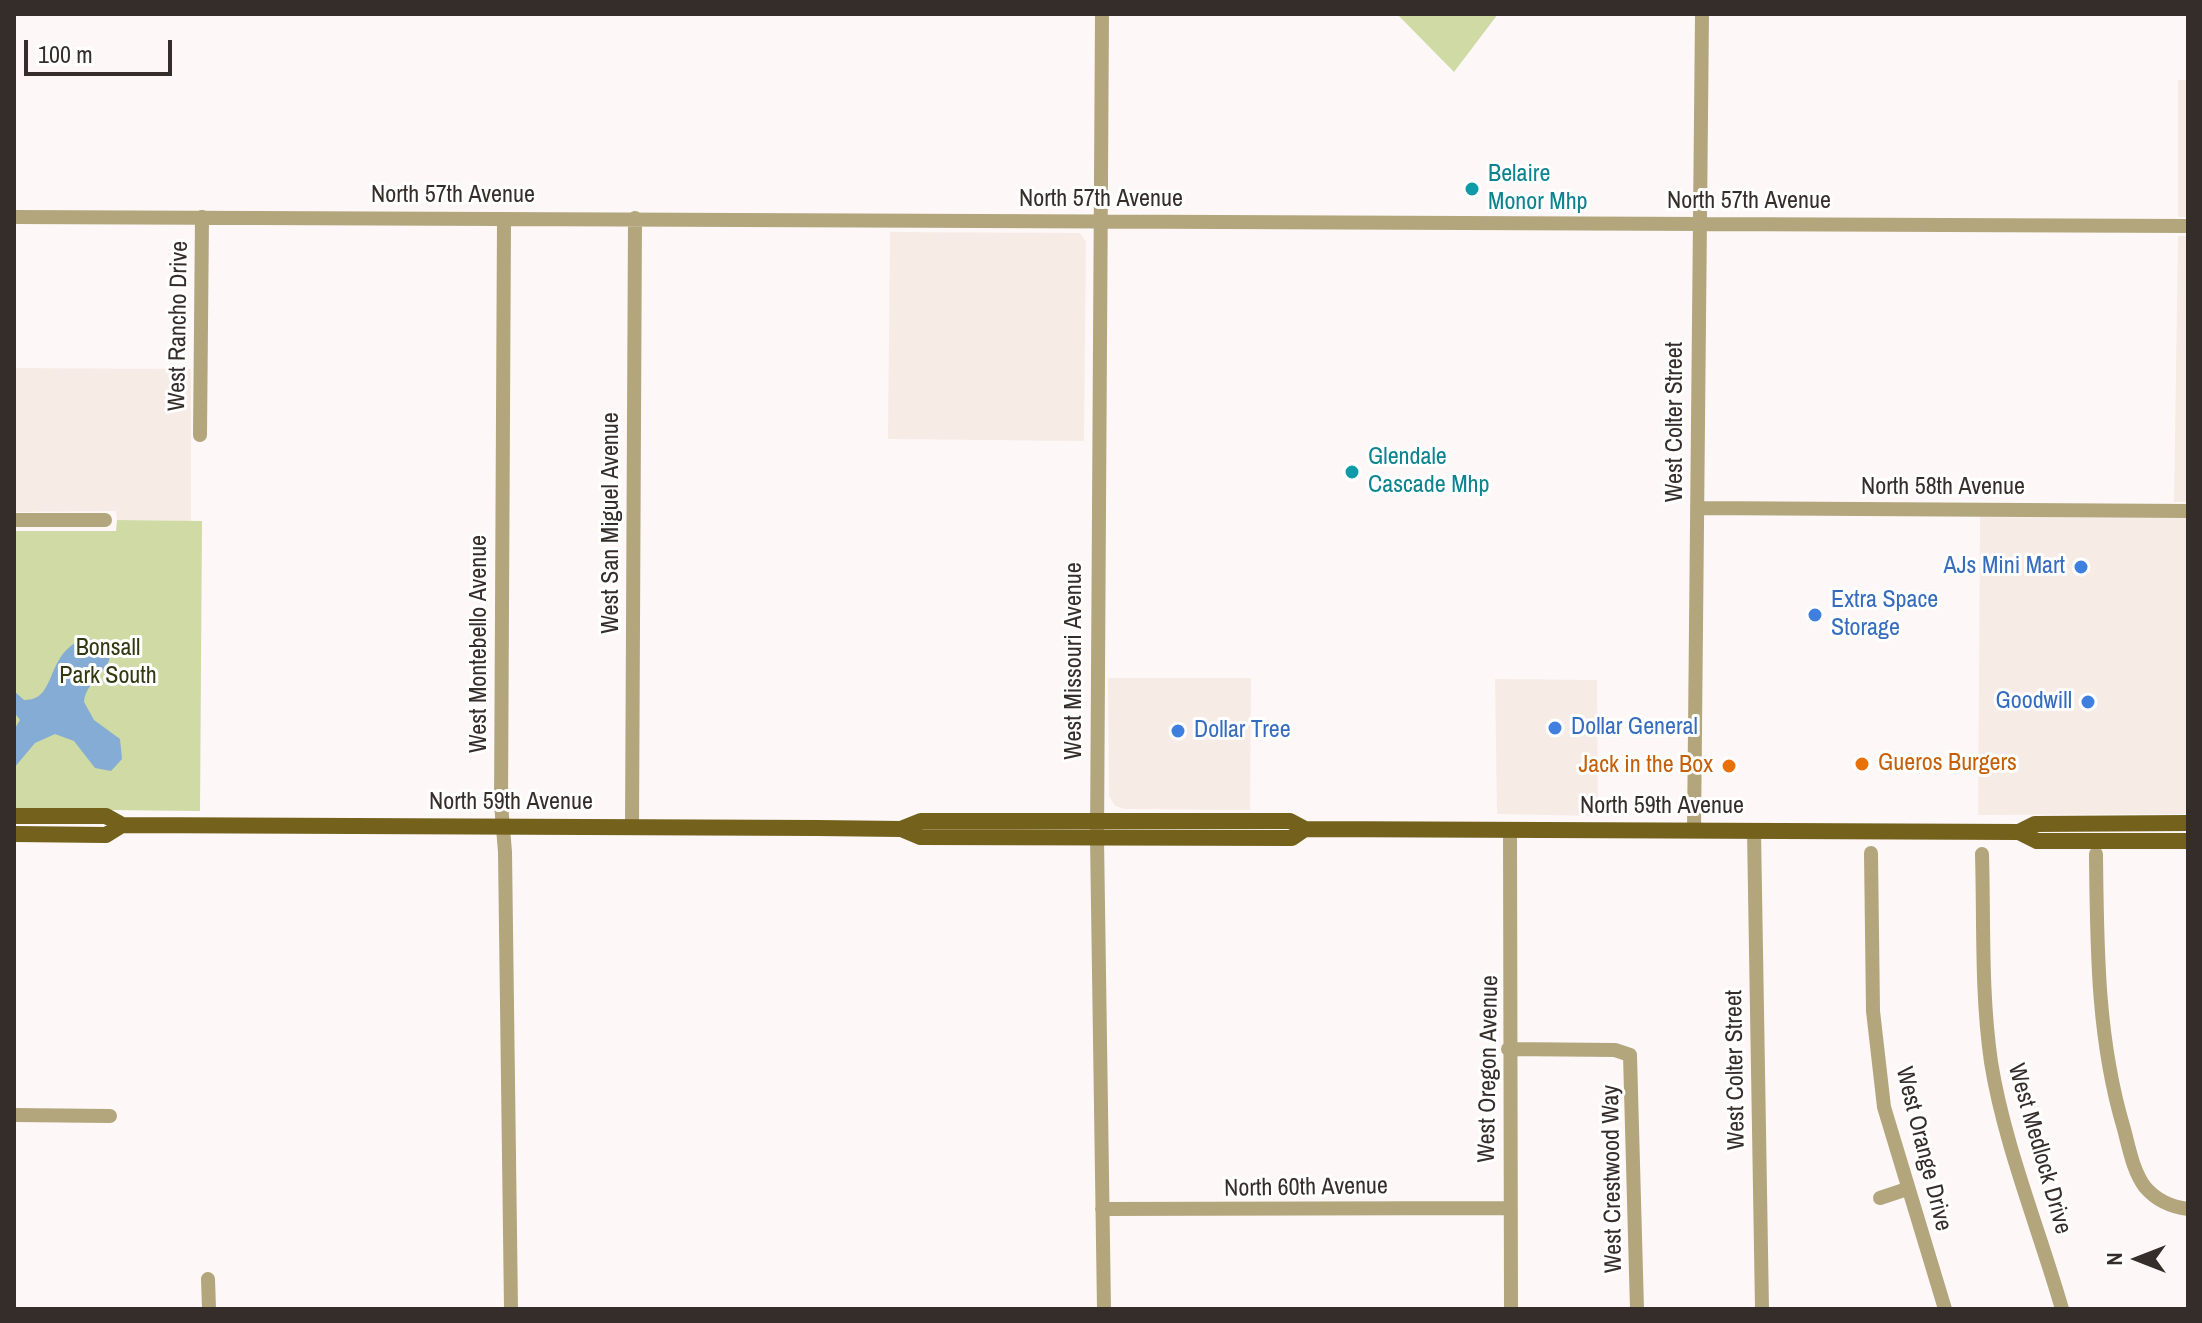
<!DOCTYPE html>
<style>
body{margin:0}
#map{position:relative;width:2202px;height:1323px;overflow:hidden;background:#fdf8f7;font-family:"Archivo Narrow",sans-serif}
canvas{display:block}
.frame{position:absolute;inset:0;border:16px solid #352d2a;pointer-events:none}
.north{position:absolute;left:2098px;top:1219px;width:80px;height:80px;-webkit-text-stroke:6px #fff;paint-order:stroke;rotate:270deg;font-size:22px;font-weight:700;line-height:32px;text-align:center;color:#352d2a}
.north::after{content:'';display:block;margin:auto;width:28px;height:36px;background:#352d2a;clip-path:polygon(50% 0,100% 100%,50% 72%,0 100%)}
.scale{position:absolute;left:24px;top:40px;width:148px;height:36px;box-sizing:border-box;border:4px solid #352d2a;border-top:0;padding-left:10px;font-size:24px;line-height:28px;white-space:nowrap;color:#352d2a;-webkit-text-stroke:6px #fff;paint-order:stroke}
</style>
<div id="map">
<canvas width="2202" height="1323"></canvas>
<div class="frame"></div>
<div class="north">N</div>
<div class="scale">100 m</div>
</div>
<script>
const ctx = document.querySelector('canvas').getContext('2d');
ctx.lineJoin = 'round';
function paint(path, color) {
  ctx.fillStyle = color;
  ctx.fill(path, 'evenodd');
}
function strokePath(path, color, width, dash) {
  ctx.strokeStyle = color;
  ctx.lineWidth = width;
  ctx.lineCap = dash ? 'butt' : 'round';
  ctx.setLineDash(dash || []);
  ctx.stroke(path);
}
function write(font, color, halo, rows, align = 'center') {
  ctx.font = font + ' "Archivo Narrow",sans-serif';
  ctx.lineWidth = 6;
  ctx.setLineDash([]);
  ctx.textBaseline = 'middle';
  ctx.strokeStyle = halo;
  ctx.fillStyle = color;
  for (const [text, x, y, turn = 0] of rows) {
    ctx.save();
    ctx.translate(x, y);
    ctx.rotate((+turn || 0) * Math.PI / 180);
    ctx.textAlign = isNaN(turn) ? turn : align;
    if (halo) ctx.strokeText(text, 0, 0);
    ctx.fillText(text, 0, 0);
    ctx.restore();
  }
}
paint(new Path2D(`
 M2178 80H2188V217H2178Z
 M890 232 1080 233 1086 242 1084 441 888 439Z
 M2178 236H2188V502H2174Z
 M14 368 191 369V521L117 520 116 511 14 512Z
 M1980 517 2188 518V814L1978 815Z
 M1108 678H1251L1250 810 1125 809 1115 806 1109 796Z
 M1495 679 1597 680 1598 816 1497 814Z`), '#f7ebe6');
paint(new Path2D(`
 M1397 14H1498L1454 72Z
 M117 520 202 521 200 811 14 809V531H116Z`), '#cfdaa4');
paint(new Path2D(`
 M87 638 107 644C120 669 86 677 84 702L94 720 120 739 122 759 111 771 95 768 74 741 55 734 35 743 14 768V730L20 720 14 712V691L24 700C59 701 43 651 87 638Z`), '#85acd4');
strokePath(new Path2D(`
 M1102 14 1097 838 1104 1309
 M14 217 2188 226
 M504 219 501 804 505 852 511 1309
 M200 435 202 217
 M1697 508 2188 511
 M14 520H105
 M632 827 635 218
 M1510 830 1511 1309
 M1694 831 1702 14
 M1754 831 1762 1309
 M1871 853 1873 1011 1884 1107 1945 1309
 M1982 854C1984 924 1981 993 1991 1062 2004 1144 2039 1229 2062 1309
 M2096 854C2097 948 2097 1039 2124 1129 2129 1148 2133 1171 2145 1187 2156 1200 2172 1207 2188 1209
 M1508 1049 1615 1050 1630 1055 1637 1309
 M14 1115 110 1116
 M1880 1198 1907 1189
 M1102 1209 1510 1208
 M208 1279 209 1309`), '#b3a67c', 14);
strokePath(new Path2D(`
 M14 816H106L122 825 817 828 901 829 921 821H1290L1305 829 2019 832 2035 824 2188 823
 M901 829 920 837 1292 838 1305 829
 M2019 832 2037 841H2188
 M14 834 106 835 122 825`), '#74611b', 16);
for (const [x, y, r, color] of [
 [1472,189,8,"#0f9aa8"],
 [1352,472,8,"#0f9aa8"],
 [2081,567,8,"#3f7fe0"],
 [1815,615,8,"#3f7fe0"],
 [2088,702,8,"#3f7fe0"],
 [1555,728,8,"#3f7fe0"],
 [1178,731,8,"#3f7fe0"],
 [1862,764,8,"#e8710a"],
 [1729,766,8,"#e8710a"]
]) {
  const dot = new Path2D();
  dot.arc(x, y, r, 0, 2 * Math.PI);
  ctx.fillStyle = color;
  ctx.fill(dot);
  strokePath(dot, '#fff', 3);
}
write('24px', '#0d838f', '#fff', [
 ["Belaire",1488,175],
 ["Monor Mhp",1488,203],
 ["Glendale",1368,458],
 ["Cascade Mhp",1368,486]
], 'left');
write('24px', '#352d2a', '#fff', [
 ["North 57th Avenue",453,196],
 ["North 57th Avenue",1101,200],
 ["North 57th Avenue",1749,202],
 ["West Rancho Drive",179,326,-89],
 ["West Colter Street",1676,422,-90],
 ["North 58th Avenue",1943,488],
 ["West San Miguel Avenue",612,523,-90],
 ["West Montebello Avenue",480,644,-90],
 ["West Missouri Avenue",1075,661,-90],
 ["North 59th Avenue",511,803],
 ["North 59th Avenue",1662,807],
 ["West Oregon Avenue",1489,1069,-89],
 ["West Colter Street",1736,1070,-91],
 ["West Orange Drive",1923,1149,76],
 ["West Medlock Drive",2039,1149,74],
 ["West Crestwood Way",1613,1179,-91],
 ["North 60th Avenue",1306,1188,-1]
]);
write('24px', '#366cbe', '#fff', [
 ["AJs Mini Mart",2065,567,"right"],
 ["Extra Space",1831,601],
 ["Storage",1831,629],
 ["Goodwill",2072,702,"right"],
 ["Dollar General",1571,728],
 ["Dollar Tree",1194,731]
], 'left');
write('24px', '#32380f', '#fff', [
 ["Bonsall",108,649],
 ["Park South",108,677]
]);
write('24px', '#c56008', '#fff', [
 ["Gueros Burgers",1878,764],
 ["Jack in the Box",1713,766,"right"]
], 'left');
</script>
